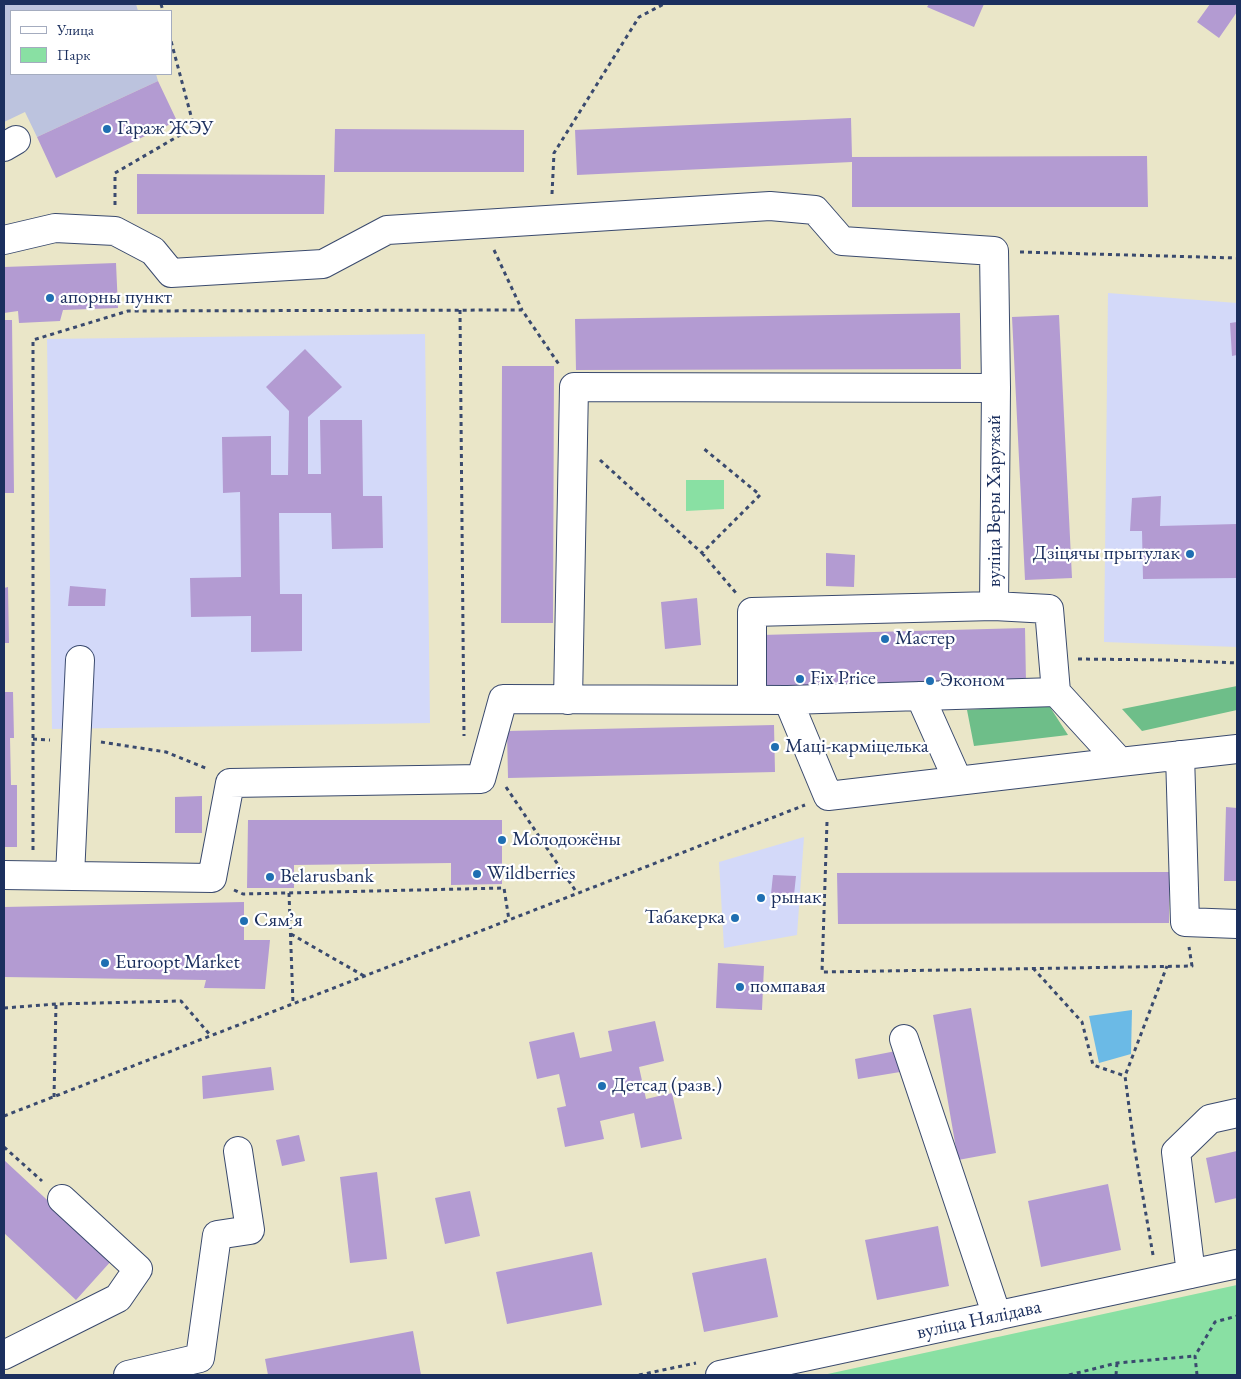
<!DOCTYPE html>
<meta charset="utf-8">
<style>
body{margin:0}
#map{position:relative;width:1241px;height:1379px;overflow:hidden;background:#eae6c8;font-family:"EB Garamond",serif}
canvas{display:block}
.frame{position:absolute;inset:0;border:5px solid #1b2f5e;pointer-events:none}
.legend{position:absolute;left:10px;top:10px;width:162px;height:65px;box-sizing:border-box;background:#fff;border:1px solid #a4acbf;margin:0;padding:6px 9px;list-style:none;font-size:15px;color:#1b2f5e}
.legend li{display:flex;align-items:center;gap:10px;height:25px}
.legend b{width:25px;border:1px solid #a4acbf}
</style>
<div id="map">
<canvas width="1241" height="1379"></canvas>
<div class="frame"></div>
<ul class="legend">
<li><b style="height:6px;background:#fff"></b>Улица</li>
<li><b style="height:14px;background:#89e0a3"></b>Парк</li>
</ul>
</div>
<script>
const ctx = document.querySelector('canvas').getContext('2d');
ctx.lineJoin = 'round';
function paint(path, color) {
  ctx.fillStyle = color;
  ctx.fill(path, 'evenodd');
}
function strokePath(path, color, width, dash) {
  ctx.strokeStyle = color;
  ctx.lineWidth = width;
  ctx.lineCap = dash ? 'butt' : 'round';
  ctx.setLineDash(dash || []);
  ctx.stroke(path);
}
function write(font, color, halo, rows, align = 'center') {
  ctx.font = font + ' "EB Garamond",serif';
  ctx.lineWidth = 4.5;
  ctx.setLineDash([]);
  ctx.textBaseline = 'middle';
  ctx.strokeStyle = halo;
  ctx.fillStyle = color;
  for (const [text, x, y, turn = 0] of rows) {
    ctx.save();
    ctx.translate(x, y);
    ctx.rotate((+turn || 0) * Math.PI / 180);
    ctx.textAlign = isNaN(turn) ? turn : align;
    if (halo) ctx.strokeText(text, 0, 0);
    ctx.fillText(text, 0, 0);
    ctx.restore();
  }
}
paint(new Path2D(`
 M1108 293 1237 303V647L1104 642Z
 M425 334 430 723 52 729 47 339Z
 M804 837 797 935 724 948 719 862Z`), '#d3d9f9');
paint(new Path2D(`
 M4 4H136L138 11H11V74H156L158 81 37 137 25 112 4 122Z`), '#bcc3de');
paint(new Path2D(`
 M686 480H724V509L686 511Z
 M1237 1285V1375H823Z`), '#89e0a3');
paint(new Path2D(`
 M1237 686V710L1142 731 1122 709Z
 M1048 704 1068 735 974 746 967 710Z`), '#6ebe89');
paint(new Path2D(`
 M1132 1010 1131 1054 1099 1063 1089 1016Z`), '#6bbae6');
paint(new Path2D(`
 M929 4H984L974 27 927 7Z
 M1210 4H1237V12L1219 38 1197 22Z
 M158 81 177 121 56 178 37 137Z
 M851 118 852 157 1147 156 1148 207H852V162L577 175 575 130Z
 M335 129 524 130V172H334Z
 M137 174 325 175 324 214H137Z
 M116 263 118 308 63 310 60 321 19 323 18 311 4 313V267Z
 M960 313 961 369 576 370 575 319Z
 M1059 315 1072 578 1025 580 1012 317Z
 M4 320H12L14 493H4Z
 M1237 322V355L1232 356 1230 323Z
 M305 349 342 387 308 417V474H321L320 420H362L363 496H382L383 548 332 549 331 513H279L280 594H302V651L251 652V616L191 617 190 578 241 577 240 492 223 493 222 437 271 436V475H288L289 411 266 387Z
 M502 366H554L553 623H501Z
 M1161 496 1160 526 1237 524V578L1143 579 1142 531H1130L1132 498Z
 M826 553 855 555 854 587 826 586Z
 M70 586 106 589 105 606H68Z
 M8 587 9 643H4V588Z
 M697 598 701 645 665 649 661 602Z
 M1025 628 1026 683 763 690 761 635Z
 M4 692H13L14 738H10L11 785H17V847H4Z
 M774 725 775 772 508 778 507 731Z
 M202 796V833H175V797Z
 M1226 807 1237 808V881H1224Z
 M248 820H502V884L451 885V863L294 865V888H247Z
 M1169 872V923L838 924 837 873Z
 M773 875 796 876 794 895 771 894Z
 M244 902V940H270L265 989 204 988 206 980 4 977V907Z
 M718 963 764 966 762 1010 716 1008Z
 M971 1008 996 1153 958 1160 933 1015Z
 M655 1021 664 1061 639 1067 646 1099 672 1093 682 1139 641 1148 634 1113 600 1121 604 1139 565 1147 557 1108 566 1106 559 1074 537 1079 529 1042 574 1032 580 1058 612 1051 608 1031Z
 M896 1051 900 1072 858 1079 855 1059Z
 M271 1067 274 1090 203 1099 202 1076Z
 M299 1135 305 1161 282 1166 276 1140Z
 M1237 1151V1198L1215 1203 1206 1158Z
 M4 1160 112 1260 76 1300 4 1233Z
 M377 1172 387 1259 350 1263 340 1177Z
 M1108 1184 1121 1250 1041 1267 1028 1201Z
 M470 1191 480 1236 445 1244 435 1198Z
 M938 1226 949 1286 877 1300 865 1240Z
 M592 1252 602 1305 507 1324 496 1272Z
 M766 1258 778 1317 704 1332 692 1273Z
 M413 1331 421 1375H268L265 1359Z`), '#b39bd2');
const minor = new Path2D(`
 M4 147 16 140
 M4 240 55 228 115 231 153 251 171 273 323 264 387 230 770 206 815 210 842 241 994 251 996 388 994 606 1049 609 1056 692 1120 762 1237 749
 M920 696 958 781
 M568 700 574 387 996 388
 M752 700V612L994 606
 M788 700 828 796 1120 762
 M1180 755 1185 922 1237 924
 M4 875 212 878 230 783 481 779 503 699 788 700 1056 692
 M70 876 80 660
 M904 1039 997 1316
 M1191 1274 1176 1152 1210 1119 1237 1113
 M4 1355 118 1298 138 1269 62 1199
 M128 1375 200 1358 217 1235 250 1230 238 1151
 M720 1375 1237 1264`);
strokePath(minor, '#3a4a6e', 30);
strokePath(new Path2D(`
 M161 4 163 11
 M552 194 554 153 639 17 664 4
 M115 205V173L194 127 171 41
 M494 250 522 310
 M1020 252 1237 258
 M460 310 464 736
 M600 460 702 553 760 495 703 448
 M702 553 736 593
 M1078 659 1169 660 1237 663
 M33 739 50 740
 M101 742 166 752 208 769
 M506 787 577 893
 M827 822 822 972 1192 966 1189 947
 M33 850V340L128 311 522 310 560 366
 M234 890 243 894 504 888 509 920
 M289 893 293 1004
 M291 934 364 976
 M1033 968 1082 1022 1093 1065 1125 1076
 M4 1008 56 1004 181 1001 211 1036
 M54 1097 56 1004
 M4 1116 805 805
 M4 1147 42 1181
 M1153 1255 1134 1145 1125 1076 1167 966
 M639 1375 696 1363
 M1069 1375 1117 1363 1195 1356
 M1116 1375 1117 1363
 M1197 1375 1195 1356 1215 1322 1237 1316`), '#3a4a6e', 3, [4, 4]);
strokePath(minor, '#fff', 28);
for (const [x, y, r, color] of [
 [107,129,5,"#1f6fb2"],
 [50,298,5,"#1f6fb2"],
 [1190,554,5,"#1f6fb2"],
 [885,639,5,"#1f6fb2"],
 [800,679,5,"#1f6fb2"],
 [930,681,5,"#1f6fb2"],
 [775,747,5,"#1f6fb2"],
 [502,840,5,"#1f6fb2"],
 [477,874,5,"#1f6fb2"],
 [270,877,5,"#1f6fb2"],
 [761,898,5,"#1f6fb2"],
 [735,918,5,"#1f6fb2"],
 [244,921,5,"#1f6fb2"],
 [105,963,5,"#1f6fb2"],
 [740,987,5,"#1f6fb2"],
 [602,1086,5,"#1f6fb2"]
]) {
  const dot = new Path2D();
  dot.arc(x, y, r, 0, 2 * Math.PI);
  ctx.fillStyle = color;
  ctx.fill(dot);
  strokePath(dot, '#fff', 2);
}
write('20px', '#1b2f5e', '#fff', [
 ["Гараж ЖЭУ",117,129],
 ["апорны пункт",60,298],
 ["Дзіцячы прытулак",1180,554,"right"],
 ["Мастер",895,639],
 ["Fix Price",810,679],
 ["Эконом",940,681],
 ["Маці-карміцелька",785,747],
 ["Молодожёны",512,840],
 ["Wildberries",487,874],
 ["Belarusbank",280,877],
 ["рынак",771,898],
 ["Табакерка",725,918,"right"],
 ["Сямʼя",254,921],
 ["Euroopt Market",115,963],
 ["помпавая",750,987],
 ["Детсад (разв.)",612,1086]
], 'left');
write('20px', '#1b2f5e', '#fff', [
 ["вуліца Веры Харужай",995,501,-90],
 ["вуліца Нялідава",979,1320,-12]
]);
</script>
